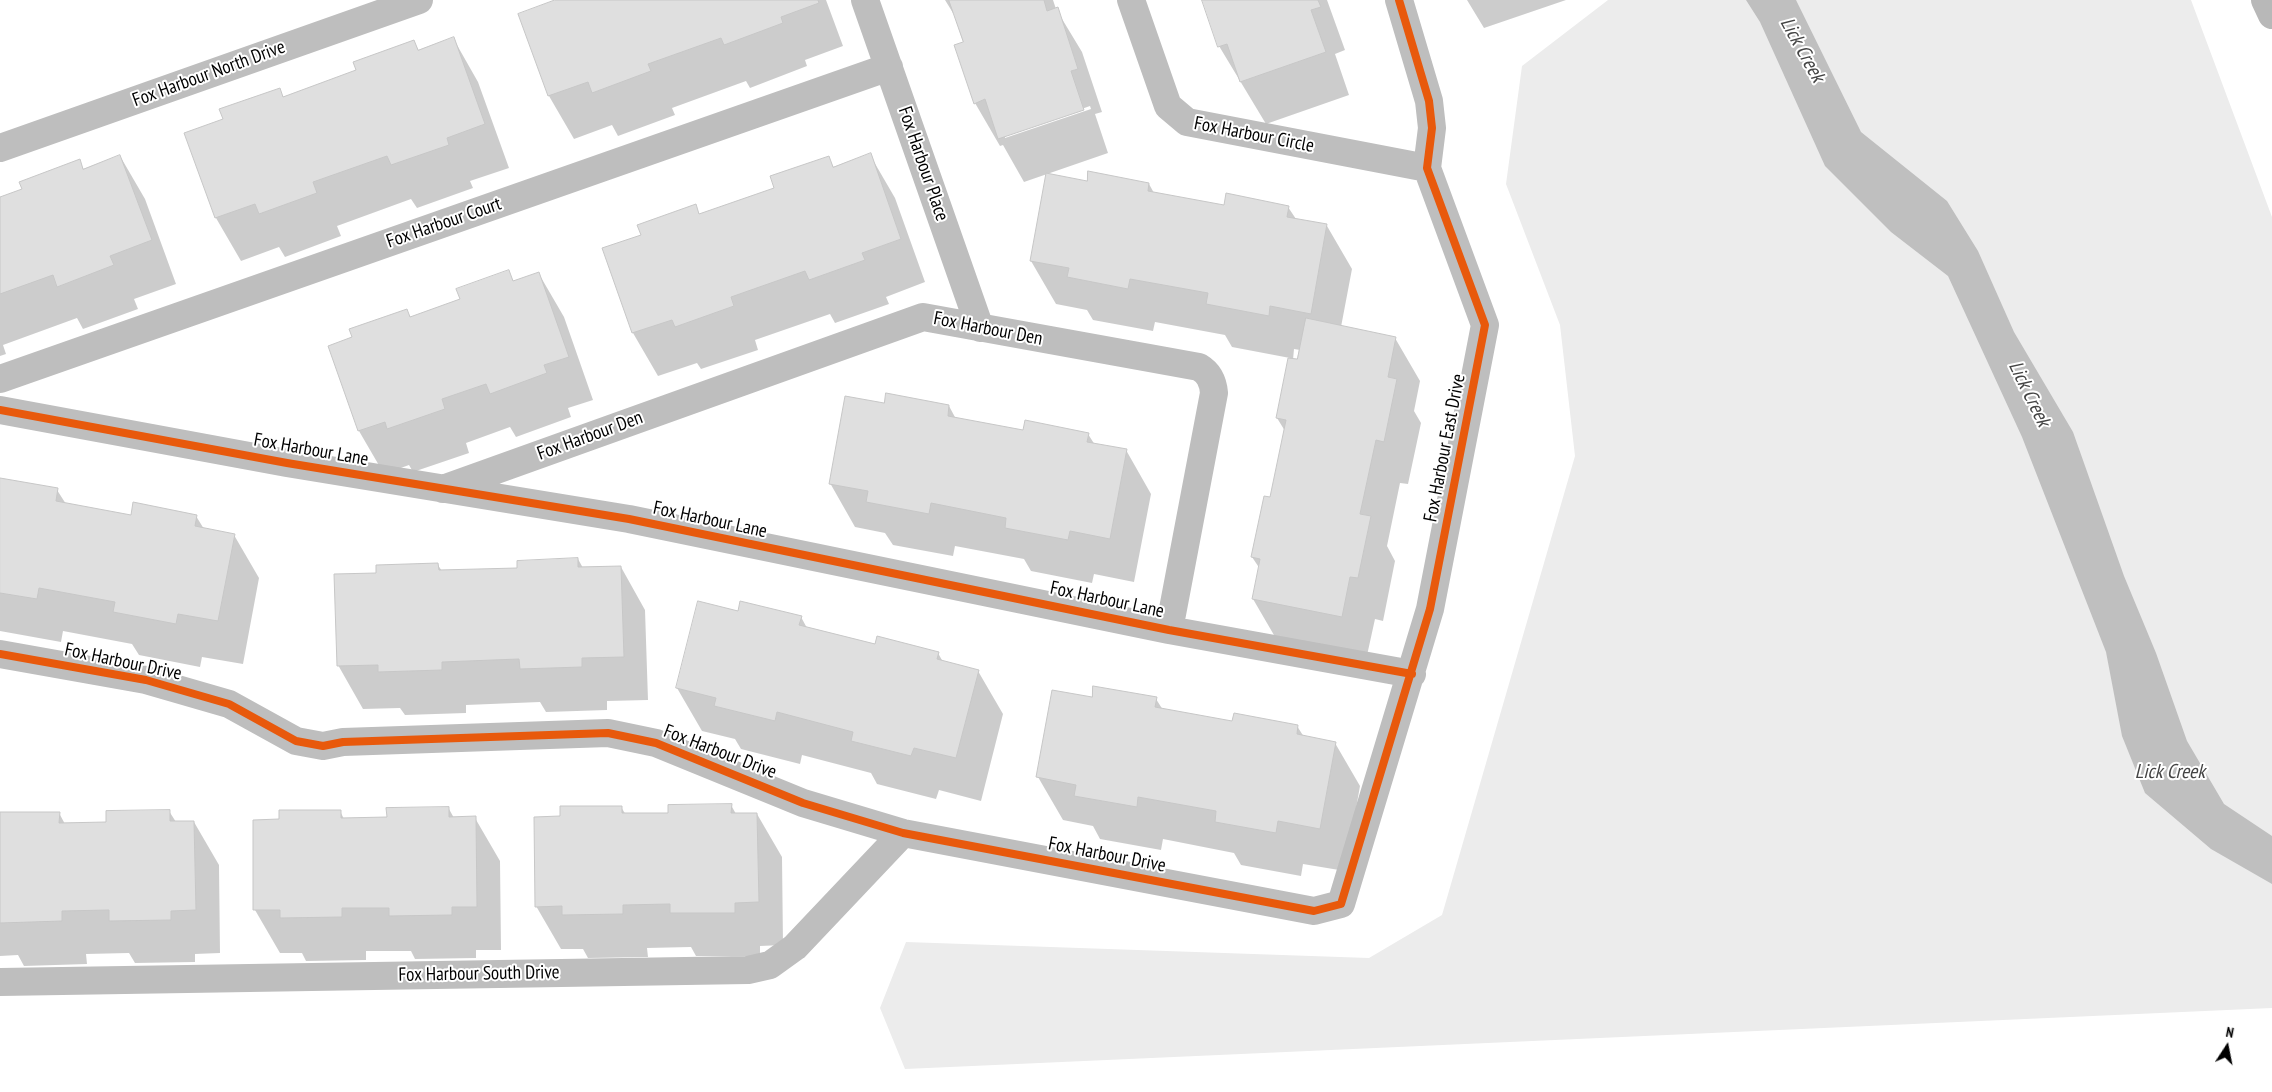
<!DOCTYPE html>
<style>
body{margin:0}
#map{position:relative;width:2272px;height:1092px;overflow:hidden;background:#fff;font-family:"PT Sans Narrow",sans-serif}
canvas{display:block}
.north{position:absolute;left:2202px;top:1022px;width:50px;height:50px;-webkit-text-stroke:4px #fff;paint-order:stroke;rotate:11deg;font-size:14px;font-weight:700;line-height:20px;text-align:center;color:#000}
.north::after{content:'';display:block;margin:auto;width:18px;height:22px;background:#000;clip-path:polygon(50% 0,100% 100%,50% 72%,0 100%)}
</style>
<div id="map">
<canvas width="2272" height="1092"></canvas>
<div class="north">N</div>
</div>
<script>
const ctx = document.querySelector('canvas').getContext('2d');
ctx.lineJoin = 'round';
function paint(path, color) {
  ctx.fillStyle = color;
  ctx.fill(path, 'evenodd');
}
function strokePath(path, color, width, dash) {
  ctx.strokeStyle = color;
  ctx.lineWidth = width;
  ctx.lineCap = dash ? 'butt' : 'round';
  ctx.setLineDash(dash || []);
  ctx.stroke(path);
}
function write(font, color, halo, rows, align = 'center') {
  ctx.font = font + ' "PT Sans Narrow",sans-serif';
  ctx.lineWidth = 4;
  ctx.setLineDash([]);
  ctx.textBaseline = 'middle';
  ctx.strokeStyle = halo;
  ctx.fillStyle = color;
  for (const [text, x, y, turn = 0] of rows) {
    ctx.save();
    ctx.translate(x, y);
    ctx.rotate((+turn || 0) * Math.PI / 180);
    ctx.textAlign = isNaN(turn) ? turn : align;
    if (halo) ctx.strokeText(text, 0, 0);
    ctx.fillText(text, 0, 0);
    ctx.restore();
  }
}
paint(new Path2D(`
 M1608 0H2191L2272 217V1008L905 1069 880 1008 906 942 1369 958 1442 915 1575 456 1560 325 1506 184 1522 66Z`), '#ececec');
paint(new Path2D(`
 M1746 0H1796L1861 132 1947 201 1978 251 2014 332 2073 432 2124 576 2156 653 2187 741 2224 804 2272 836V884L2211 849 2145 793 2122 736 2106 652 2022 437 1948 276 1891 232 1825 166 1760 22Z`), '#bfbfbf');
paint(new Path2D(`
 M557 0H826L843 46 805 60 807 66 750 88 746 81 672 108 675 115 618 136 612 125 574 139 549 96 520 15Z
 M945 0H1053L1056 9 1082 52 1102 112 1095 114 1108 153 1024 182 1003 145 1000 146 975 103 965 42 955 12 953 13ZM1090 106 1091 109 1005 138V136Z
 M1203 0H1327L1345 50 1335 54 1349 95 1266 124 1219 46Z
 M1467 0H1566L1484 28Z
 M453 38 478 82 509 168 470 181 473 188 417 208 411 199 337 226 341 236 285 257 279 247 241 261 216 218 186 133 224 120 279 90 284 98 358 71 414 42 419 51Z
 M870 155 895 198 925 282 886 297 889 304 835 323 830 314 755 340 758 350 701 369 697 363 658 376 633 333 604 249 642 236 695 206 700 215 775 189 828 157 834 168Z
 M120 156 145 199 176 284 134 299 138 309 83 329 77 318 3 345 6 354 0 356V199L23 190 79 161 84 170Z
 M1088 182 1149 184 1154 193 1225 206 1288 207 1296 219 1327 226 1352 269 1341 327 1395 338 1420 381 1414 411 1421 423 1408 484 1400 483 1387 546 1395 561 1383 621 1375 619 1366 660 1278 642 1253 599 1260 569 1252 557 1271 498 1285 431 1277 418 1290 358 1232 347 1225 335 1155 322 1153 331 1093 320 1087 310 1056 304 1031 261ZM1294 349 1300 350 1298 361 1293 360Z
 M508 272 514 282 539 274 564 317 593 400 568 408 571 417 516 437 510 427 466 443 469 453 413 472 409 465 384 474 359 431 329 346 353 338 406 310 411 318 462 300Z
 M886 405 949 406 956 419 1024 431 1088 434 1095 445 1126 450 1151 494 1134 582 1094 574 1092 583 1031 571 1024 559 955 546 953 556 893 545 885 533 855 527 830 483Z
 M0 479 57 490 66 504 132 516H196L204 529 234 535 259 578 243 664 202 657 200 667 139 655 132 644 63 631 61 642 0 631Z
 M578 559 583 568 621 567 645 610 648 700 607 701V710L546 712 540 702 466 705V713L405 715 400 708 363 709 338 665 377 574 437 564 442 571 518 569Z
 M739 612 801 617 807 628 876 645 938 653 943 662 978 671 1003 714 981 801 939 790 936 799 877 784 871 773 802 755 800 764 741 749 735 739 702 731 677 688Z
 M1093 698 1156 699 1163 710 1233 723 1297 726 1304 737 1335 743 1360 786 1345 871 1303 864 1301 876 1241 865 1234 853 1163 839 1161 850 1100 839 1093 826 1063 820 1038 777Z
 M731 805 736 814H757L782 857 783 945 760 946V956H696L691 947 647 948 648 957 588 958 583 949H561L536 906 561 817 621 807 626 815H670Z
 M449 809 454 818H475L500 861 501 950H476V958L415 959 411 951H366V960L306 961 302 953H280L255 910 280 820 340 811 344 819H388Z
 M169 811 176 822H194L219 865 220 953 195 954V962L135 963 129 953 86 954 87 964 24 966 18 955 0 956V814L59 813 65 824 107 823Z`), '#0003');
const building = new Path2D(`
 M555 0H818L819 3 781 17 783 23 724 45 721 38 648 64 651 71 592 93 588 82 548 96 518 14Z
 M949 0H1044L1047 11 1058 7 1078 69 1071 71 1084 110 998 139 985 99 974 104 954 45 963 42Z
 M1202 0H1318L1321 7 1311 10 1326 52 1240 82 1227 44 1218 47Z
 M454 37 485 124 447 138 449 145 391 165 387 156 313 182 317 193 259 214 255 204 215 218 184 133 223 119 219 109 280 88 283 97 356 70 353 62 414 40 418 50Z
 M871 153 901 239 862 253 865 260 809 280 805 271 731 297 734 306 675 327 672 320 632 333 602 248 641 235 637 225 696 204 699 214 774 188 770 176 829 156 833 167Z
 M120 155 152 240 110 256 114 265 57 287 53 275 0 294V197L22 189 19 182 80 159 83 169Z
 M1088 171 1149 183 1148 191 1224 205 1226 193 1289 206 1287 217 1327 224 1311 314 1270 306 1269 316 1206 304 1208 293 1130 279 1128 289 1067 277 1069 268 1030 261 1046 173 1087 181Z
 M509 270 513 281 539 272 569 357 544 365 547 373 490 394 486 384 442 399 445 409 387 429 385 422 358 431 328 346 352 337 349 329 407 309 410 317 460 299 456 289Z
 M1306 318 1396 337 1388 377 1397 379 1384 442 1376 440 1360 514 1371 516 1358 578 1350 577 1342 617 1252 599 1260 559 1251 557 1264 496 1270 497 1286 420 1276 418 1288 358 1297 359Z
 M886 393 949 405 948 416 1023 430 1025 420 1089 433 1087 442 1127 449 1110 539 1070 531 1068 540 1005 528 1006 518 931 503 929 514 866 502 868 491 829 484 845 396 884 403Z
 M0 478 58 488 56 501 131 515 133 502 197 515 195 526 235 534 218 621 178 614 176 624 113 612 115 602 39 588 37 599 0 593Z
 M578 558V567L621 566 624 657 582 658V667L520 669 519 659 442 662V670L378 672V665L337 666 334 574 376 573V565L438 563 439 570 517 568V561Z
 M698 601 738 611 740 601 802 616 799 625 875 644 877 636 939 652 937 659 979 670 956 758 914 748 911 756 851 741 853 732 777 712 775 721 714 706 716 698 676 688Z
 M1093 686 1157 697 1155 707 1232 721 1234 713 1298 725 1297 734 1336 742 1320 829 1278 821 1276 833 1215 822 1216 811 1138 797 1137 807 1074 796 1076 785 1036 777 1052 690 1092 697Z
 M732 804 731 813H757L759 902 735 903V913H670V904L623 905V914L562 915V906L535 907 534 817 560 816V806H622V813H668V805Z
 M449 807V817L476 816 477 907H452V915L389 916V908H342V917L280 918V910H253V820L279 819V810H341V818L387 817 386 808Z
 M170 810V821H194L196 910 171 911V920L109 921V910L62 911V921L0 923V812H60L59 823 106 822V811Z`);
paint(building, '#dfdfdf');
strokePath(building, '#c7c7c7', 1);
strokePath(new Path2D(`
 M865 0 980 328
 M1131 0 1168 106 1187 122 1427 168
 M0 148 419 0
 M0 379 889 67
 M0 410 287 463 629 519 1169 630 1412 674
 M443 489 923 317 1199 367C1209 373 1213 381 1214 393L1169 630
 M0 654 146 680 229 704 296 741 323 746 343 742 608 733 656 743 803 803 903 833 1314 911 1341 904 1430 609 1485 325 1427 168 1432 128 1429 101 1399 0
 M0 982 748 970 770 965 795 947 903 833`), '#bebebe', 28);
strokePath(new Path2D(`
 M2265 0 2272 15`), '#b8b8b8', 28);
strokePath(new Path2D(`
 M0 410 287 463 629 519 1169 630 1412 674
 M0 654 146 680 229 704 296 741 323 746 343 742 608 733 656 743 803 803 903 833 1314 911 1341 904 1430 609 1485 325 1427 168 1432 128 1429 101 1399 0`), '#e8590c', 8);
write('19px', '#000', '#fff', [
 ["Fox Harbour North Drive",209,74,-20],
 ["Fox Harbour Circle",1254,135,11],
 ["Fox Harbour Place",923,164,71],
 ["Fox Harbour Court",444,223,-19],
 ["Fox Harbour Den",988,329,11],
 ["Fox Harbour Den",590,436,-20],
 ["Fox Harbour East Drive",1445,448,-79],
 ["Fox Harbour Lane",311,450,10],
 ["Fox Harbour Lane",710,520,12],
 ["Fox Harbour Lane",1107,600,12],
 ["Fox Harbour Drive",123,662,12],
 ["Fox Harbour Drive",720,752,21],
 ["Fox Harbour Drive",1107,855,11],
 ["Fox Harbour South Drive",479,974,-1]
]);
write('italic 20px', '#444', '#fff', [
 ["Lick Creek",1802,50,61],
 ["Lick Creek",2029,394,64],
 ["Lick Creek",2170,772]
]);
</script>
